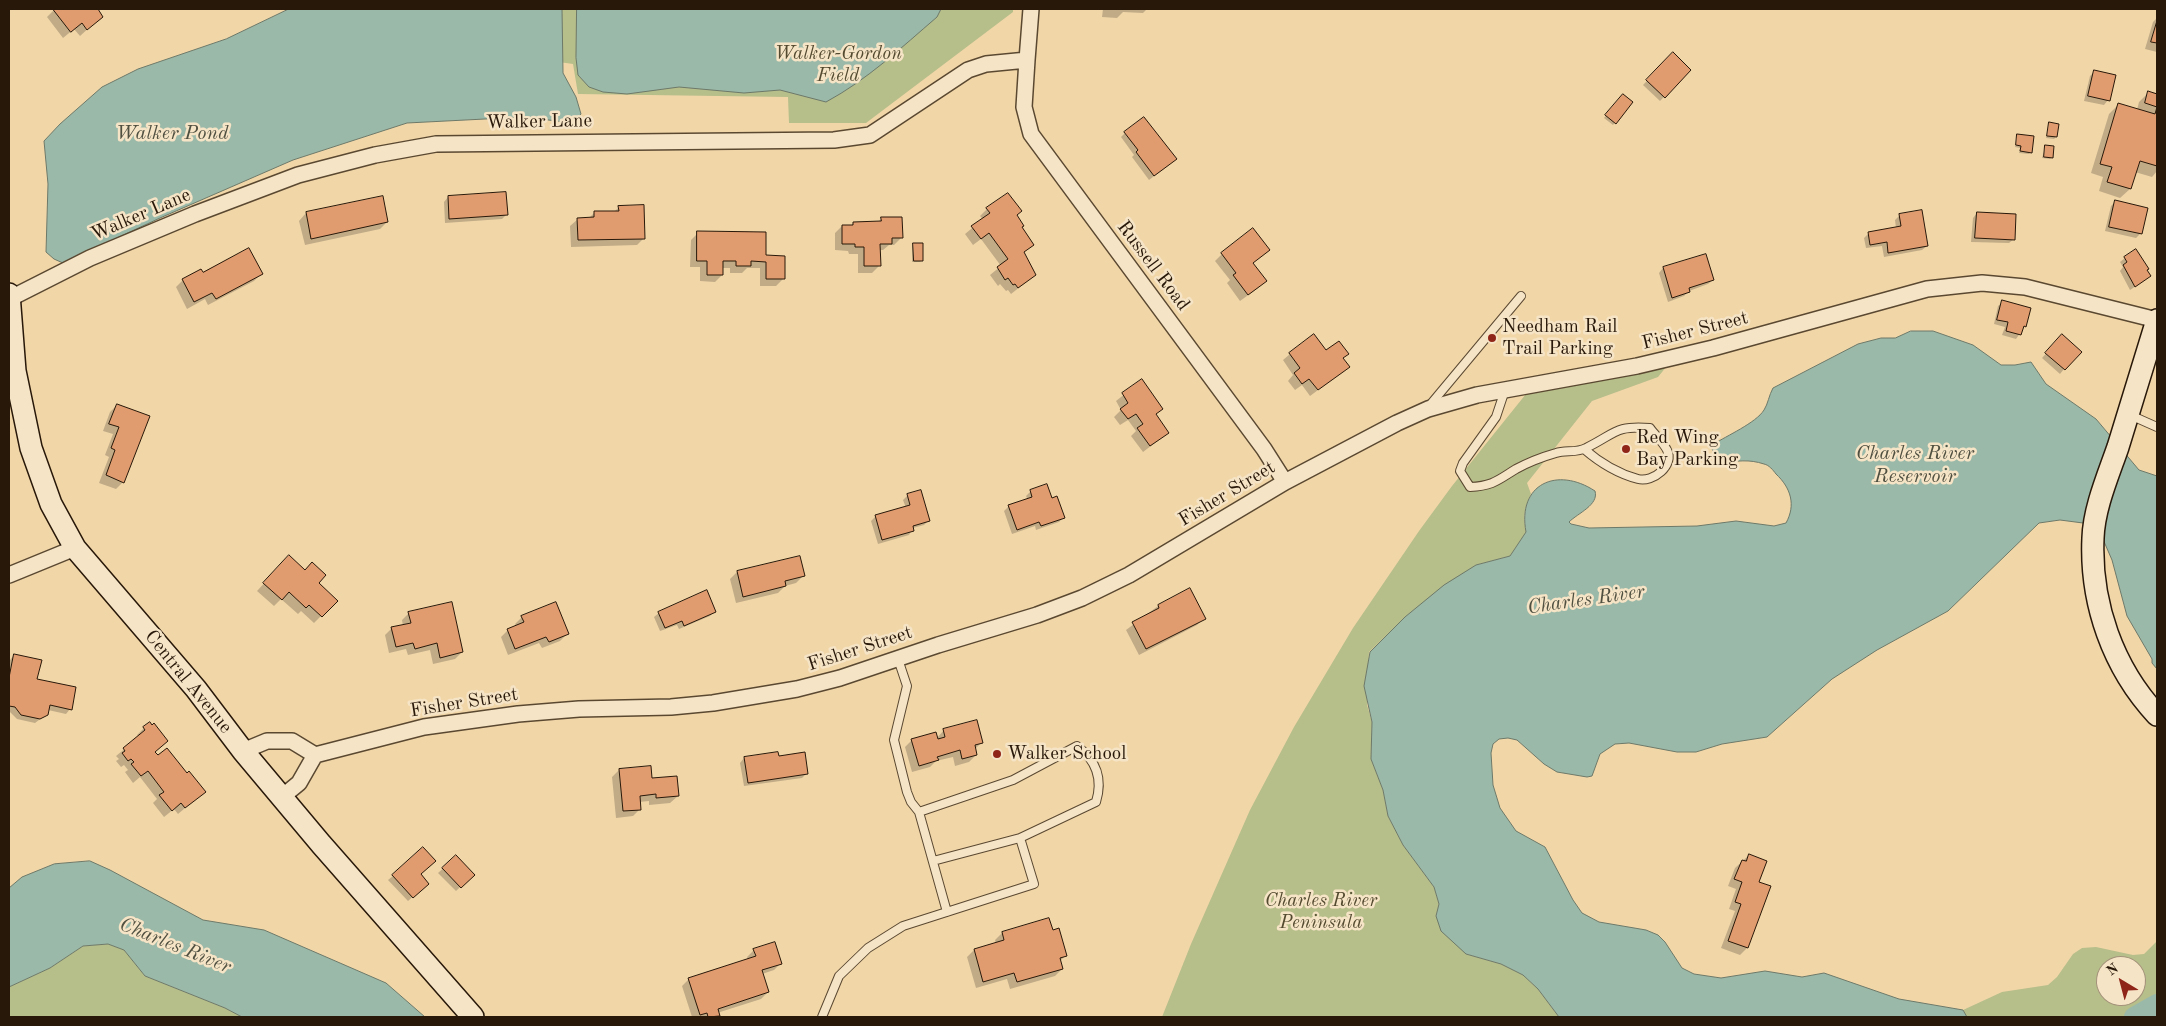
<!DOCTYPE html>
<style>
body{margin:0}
#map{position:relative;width:2166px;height:1026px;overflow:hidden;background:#f1d6a8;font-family:"Old Standard TT",serif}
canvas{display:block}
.frame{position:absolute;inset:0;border:10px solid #281809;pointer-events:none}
.north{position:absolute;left:2096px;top:956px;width:50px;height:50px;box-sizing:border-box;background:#f6e4c6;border:1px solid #a4927a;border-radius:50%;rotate:323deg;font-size:14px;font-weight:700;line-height:20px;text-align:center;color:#281809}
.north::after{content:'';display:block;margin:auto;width:18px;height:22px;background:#8f2418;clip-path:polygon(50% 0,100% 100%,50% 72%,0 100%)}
</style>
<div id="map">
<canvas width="2166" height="1026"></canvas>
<div class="frame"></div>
<div class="north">N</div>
</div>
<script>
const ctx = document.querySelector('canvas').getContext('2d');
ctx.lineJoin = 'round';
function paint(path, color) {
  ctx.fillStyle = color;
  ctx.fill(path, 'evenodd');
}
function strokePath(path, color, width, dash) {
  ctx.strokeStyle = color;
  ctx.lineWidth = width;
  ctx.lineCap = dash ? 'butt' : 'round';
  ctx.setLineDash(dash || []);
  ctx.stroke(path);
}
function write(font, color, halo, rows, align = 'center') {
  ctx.font = font + ' "Old Standard TT",serif';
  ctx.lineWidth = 5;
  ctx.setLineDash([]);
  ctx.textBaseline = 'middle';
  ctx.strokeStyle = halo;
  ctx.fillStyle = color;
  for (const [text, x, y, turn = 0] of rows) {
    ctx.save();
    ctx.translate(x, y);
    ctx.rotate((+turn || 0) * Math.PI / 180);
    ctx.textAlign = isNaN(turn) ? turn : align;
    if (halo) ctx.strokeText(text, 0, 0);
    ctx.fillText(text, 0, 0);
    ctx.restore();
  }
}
paint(new Path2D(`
 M372 9H1013V12L866 123H789L788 97 578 94 573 64 364 34Z
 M1671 361 1658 377 1592 401 1527 483 1531 494C1524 508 1523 518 1526 532L1510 556 1476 565 1405 617 1369 652 1367 705 1372 722 1371 759 1383 790 1388 816 1403 845 1434 887 1439 904 1436 916 1466 954 1501 964 1523 975 1538 989 1559 1017H1162L1191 944 1250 810 1294 727 1353 628 1419 531 1452 486 1530 389Z
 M2157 941V1017H1967L1963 1010 2002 992 2048 985 2057 977 2073 954 2082 948 2096 947 2133 955 2144 954ZM2106 966H2136V996H2106Z
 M108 944 124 950 145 976 225 1008 242 1017H9V987L50 968 83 946Z`), '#b6be8a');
const water = new Path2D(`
 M289 9H562L563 73 576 97 581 114 573 123 524 117 407 123 293 160 160 218 63 263 54 259 46 252 48 184 44 141 60 124 102 87 138 69 226 39Z
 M577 9H941L937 17C902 47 867 80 826 102L780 90 744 93 679 87 627 94 603 92 589 87 578 75 576 58Z
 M1911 331H1933L1973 345 2001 365H2015L2031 362 2046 384 2096 419 2139 470 2157 476V669L2152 663V659L2127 616 2112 560 2102 537 2093 527 2083 523 2060 520 2039 523 1948 611 1877 650 1832 679 1767 737 1722 744 1696 752H1677L1629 743 1615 744 1600 754 1592 776 1587 777 1557 772 1544 764 1517 740 1508 738 1499 739 1493 744 1491 753 1493 785 1500 808 1516 831 1545 847 1573 900 1582 913 1599 922 1646 930 1658 935 1665 942 1682 968 1694 974 1721 978 1765 971 1802 977 1824 973 1899 999 1963 1010 1967 1017H1559L1538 989 1523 975 1501 964 1466 954 1441 931 1436 916 1439 904 1434 887 1403 845 1388 816 1383 790 1371 759 1372 722 1364 686 1370 652 1405 617 1444 585 1476 565 1510 556 1526 532C1517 484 1557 466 1595 491 1599 505 1578 513 1569 522L1571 524 1589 528 1697 526 1736 521 1774 526 1786 523C1796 505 1791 488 1776 474 1773 470 1769 465 1764 464 1749 459 1737 461 1721 463L1712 449 1714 444C1726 436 1756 423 1764 410 1768 404 1769 395 1773 388L1858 344 1881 338H1895Z
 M90 861 110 870 203 920 264 930 386 983 425 1017H242L225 1008 145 976 124 950 108 944 83 946 50 968 9 987V888L22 877 54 864Z`);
paint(water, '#9bb9a9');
strokePath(water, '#6d7969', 1);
paint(new Path2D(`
 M55 9H98L96 10 101 17 80 36 74 29 63 38 47 17Z
 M1103 9H1147L1143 13 1123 12 1117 18 1102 17Z
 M2157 18V52L2145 49 2153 22Z
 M1673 54 1690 70 1660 101 1643 85Z
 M2094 72 2108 100 2104 105 2084 101 2090 76Z
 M2149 92 2157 93V171L2152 177 2135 172 2130 189 2120 198 2099 191 2103 177 2091 173 2109 114 2119 104 2137 110 2139 102Z
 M1623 95 1632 103 1613 125 1604 118Z
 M2050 124 2056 137 2054 139 2046 138Z
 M1125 133 1170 164 1149 180 1132 157 1134 155 1121 137Z
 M2018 135 2031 152 2029 154 2019 153 2020 148 2015 147Z
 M2046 146 2052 157 2050 159 2042 158Z
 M505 193 507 214 502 219 445 223 444 202 448 197Z
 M2115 202 2141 233 2136 238 2105 231 2111 206Z
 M619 207 644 238 637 245 571 247 570 226 578 219 589 218 594 213 614 212Z
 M987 209 1015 216 1020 227 1033 245 1023 253 1035 275 1011 294 1008 290 1006 291 1000 284 998 286 990 275 1001 266 981 239 973 245 965 234 983 219 980 216Z
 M306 213 387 222 380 229 305 245 299 221Z
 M1977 213 2014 239 2009 243 1971 242 1973 218Z
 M1900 215 1927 246 1922 250 1884 257 1882 246 1866 248 1864 238 1869 233 1896 228 1895 220Z
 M882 218 901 238 894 245H889L883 250H879V266L872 273H858V254H849L848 251 835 250V233L842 226H851L853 223H877Z
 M698 233 765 257 783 279 776 286H760V268H747L742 273H730V268H722V275L715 282 700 281V267H690L691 240Z
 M914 244 922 260 920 262H912V246Z
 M1268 250 1252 264 1258 288 1240 301 1227 283 1230 280 1215 261 1222 254Z
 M2125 258 2146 270 2145 280 2130 290 2120 271 2123 267 2120 262Z
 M1663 268 1713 280 1708 284 1689 291 1684 296 1668 302 1659 273Z
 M202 274H261L254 281 208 305 205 299 187 309 176 287 183 280Z
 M2003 302 2025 326 2016 339 2002 335 2005 327 1994 324 1998 306Z
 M2058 340 2064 369 2060 374 2042 358Z
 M1326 352 1342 358 1341 373 1310 396 1302 385 1295 390 1288 381 1293 375 1283 360 1290 354Z
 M1141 381 1161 409 1155 415 1168 433 1143 452 1131 436 1136 431 1128 420 1120 425 1114 417 1121 410 1116 401Z
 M117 405 148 417 123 482 116 489 99 483 109 457 105 455 113 434 103 431 110 412Z
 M1031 491 1051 499 1063 518 1059 522 1036 530 1035 526 1012 534 1004 511 1009 506 1028 500 1026 496Z
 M908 495 928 521 924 525 913 528 909 535 878 544 871 521 876 516 906 508 903 500Z
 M282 564 317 583 336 601 314 623 301 611 298 614 281 599 274 606 257 591Z
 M737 572 803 576 796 583 785 586 778 593 736 603 730 579Z
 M1158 606 1204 618 1197 625 1139 655 1126 630Z
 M714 612 710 616 679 629 677 625 660 631 654 617 659 613Z
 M409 613 462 652 455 659 433 664 430 650 408 655 406 649 389 653 385 635 392 628 403 626 402 620Z
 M522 617 567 634 560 641 542 648 539 643 508 655 501 637 508 630 516 627 515 624Z
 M14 655 36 680 70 709 66 714 48 710 47 714 35 723 17 719 9 711V665L10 660Z
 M144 728 167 741 154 753 186 775 204 792 178 814 174 809 164 817 153 803 157 799 140 777 133 783 125 772 128 770 124 765 121 767 116 761 119 759 116 756 139 737 137 735Z
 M944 730 982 742 975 749 976 755 969 762 955 766 953 757 936 761 930 767 912 772 905 747 912 740 937 738Z
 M778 757 807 773 802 778 744 786 740 763 744 758Z
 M619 770 651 780 678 796 670 803 649 805V801L639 802 640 809 633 816 616 818 612 777Z
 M1749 855 1757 883 1769 887 1747 948 1740 955 1721 948 1735 911 1729 909 1736 889 1728 886 1735 868Z
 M456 857 473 875 456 891 438 873Z
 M419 875 427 884 408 901 388 880 393 876Z
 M1049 920 1052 931 1065 956 1060 961 1062 969 1055 976 1010 989 1007 979 976 988 967 957 974 950 996 944 995 940 1002 933Z
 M754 950 781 963 774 970 762 974 768 992 761 999 717 1013V1017H692L682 986 689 979 748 960 747 957Z`), '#0003');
strokePath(new Path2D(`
 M2134 1017 2157 1004`), '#9bb9a9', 20);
const building = new Path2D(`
 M53 9H98L103 17 87 30 82 23 71 32Z
 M2157 21V43L2151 42Z
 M1673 52 1691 70 1665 98 1646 80Z
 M2094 70 2116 75 2110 101 2088 96Z
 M2148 91 2157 94V166L2140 161 2131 189 2107 182 2112 167 2100 164 2118 103 2155 114 2157 107 2145 103Z
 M1623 94 1633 102 1616 124 1605 115Z
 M1144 117 1177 159 1154 176 1136 152 1138 150 1124 132Z
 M2049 122 2059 124 2057 137 2047 136Z
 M2017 134 2034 136 2032 153 2020 151 2021 146 2016 145Z
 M2045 145 2054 146 2053 158 2044 157Z
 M506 192 508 215 449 219 448 196Z
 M1008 193 1022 211 1017 215 1024 226 1022 227 1034 245 1024 252 1036 275 1018 288 1015 284 1013 285 1008 278 1005 280 997 267 1008 259 989 233 981 239 971 226 990 213 986 208Z
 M383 196 388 222 311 239 306 212Z
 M2115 200 2148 208 2142 234 2109 227Z
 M644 205 645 239 578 240 577 218 594 217V211H619L618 206Z
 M1922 210 1928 246 1888 253 1887 242 1870 245 1868 232 1901 226 1899 214Z
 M1977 212 2016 214 2015 240 1975 238Z
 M881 217H902L903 238H892V244H880L881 266H864V247H855V244H842V225H853V222L881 221Z
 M1253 228 1270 250 1253 263 1267 281 1248 295 1233 275 1236 273 1221 253Z
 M697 231 766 232V255L785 256V279H766V262L751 261V266H736V261H723V275H707V261H697Z
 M913 243H923V261H914Z
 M249 248 263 274 216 299 212 293 194 302 182 279 201 269 203 272Z
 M2136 249 2149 269 2147 270 2151 276 2135 287 2123 265 2127 262 2124 257Z
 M1706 254 1714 280 1689 288 1690 292 1672 298 1663 267Z
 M2002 300 2031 308 2026 327 2024 326 2021 335 2006 331 2008 322 1997 320Z
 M1314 334 1326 350 1339 341 1349 354 1343 358 1350 367 1318 390 1309 379 1302 384 1294 373 1300 368 1289 353Z
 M2062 334 2082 352 2065 370 2045 353Z
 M1142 379 1163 409 1156 414 1169 433 1150 446 1137 428 1143 424 1136 414 1128 419 1120 409 1128 403 1122 393Z
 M117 404 150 416 124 483 106 475 115 450 111 448 119 427 109 424Z
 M1047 484 1052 498 1057 496 1065 518 1041 526 1039 522 1017 530 1008 505 1032 497 1030 490Z
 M921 490 930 521 913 526 914 531 882 540 875 515 910 505 907 494Z
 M289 555 305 570 312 562 326 575 319 583 338 601 322 617 309 605 306 608 289 592 282 600 263 583Z
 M800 556 805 576 785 581 786 586 743 597 737 571Z
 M1190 588 1206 619 1146 649 1132 622 1159 608 1158 605Z
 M707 590 716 612 684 626 682 621 665 628 658 612Z
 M452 602 463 652 440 658 437 643 415 649 413 643 396 647 391 627 411 623 408 612Z
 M556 602 569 634 549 642 546 637 515 649 507 629 524 622 521 616Z
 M14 654 42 660 37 679 76 687 72 710 50 705 48 715 40 719 21 715 15 707 9 706V678Z
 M977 720 983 743 975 745 977 755 962 759 960 750 937 757 939 760 919 766 911 739 936 732 938 739 945 737 943 729Z
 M150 722 152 725 154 723 168 741 155 752 158 755 167 748 187 773 189 771 206 792 185 808 181 803 172 811 159 795 164 792 148 771 141 776 131 764 134 762 131 759 128 761 122 753 125 751 123 748 145 730 143 727Z
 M778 752 779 756 805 752 808 774 748 783 744 757Z
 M651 766 652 778 677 776 679 796 656 798V794L640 796 641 810 623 811 619 769Z
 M423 847 436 861 421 874 429 884 413 898 392 875Z
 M1749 854 1767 861 1759 882 1771 886 1748 948 1728 941 1741 904 1735 902 1742 882 1734 879 1742 860 1746 861Z
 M456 855 475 875 461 888 442 868Z
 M1049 918 1053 930 1059 928 1067 956 1060 958 1063 969 1017 982 1014 973 983 982 974 949 1004 940 1002 932Z
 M775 942 782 964 762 970 769 992 718 1009 720 1016 708 1017 707 1013 700 1015 688 978 756 956 753 949Z`);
paint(building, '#e09b6f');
strokePath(building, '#281809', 1);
const lane = new Path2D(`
 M1505 390 1496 417 1463 463 1460 471 1470 487C1493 486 1498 480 1516 469 1529 462 1542 457 1556 453 1565 450 1577 453 1586 448 1615 434 1615 425 1650 428 1655 435 1663 442 1667 450 1675 465 1653 483 1638 479 1619 474 1599 462 1584 449
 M1430 405 1521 296
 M2130 415 2157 427
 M898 659 907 686 894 740 907 792 911 802 919 812
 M933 861 1020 838
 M822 1017 839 976 868 948 903 926 1034 884 1020 838 1096 802C1103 779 1096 760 1077 746L1013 780 919 812 947 912`);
const street = new Path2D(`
 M1027 60 1024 107 1031 134 1264 449 1285 482
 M9 299 90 258 195 214 298 175 375 155 436 144 834 140 870 135 968 70 986 64 1027 60 1031 9
 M9 575 75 548
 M243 751 267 741H292L315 755
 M282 797 299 783 315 755 424 727 518 714 579 709 671 707 713 703 797 689 840 678 938 645 1037 615 1082 598 1129 575 1285 482 1397 423 1428 409 1477 395 1637 366 1713 348 1927 289 1982 283 2025 287 2157 320`);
const secondary = new Path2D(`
 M9 294 15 371 31 448 51 504 75 548 196 689 243 751 321 844 473 1017
 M2157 320C2144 363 2131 405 2118 447 2108 476 2094 508 2093 538 2090 603 2113 668 2157 715`);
strokePath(lane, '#5a4831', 10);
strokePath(street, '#5a4831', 18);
strokePath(secondary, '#281809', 24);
strokePath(lane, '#f6e4c6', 8);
strokePath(street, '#f6e4c6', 15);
strokePath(secondary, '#f6e4c6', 21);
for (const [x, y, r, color] of [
 [1492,338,5,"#8f2418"],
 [1626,449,5,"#8f2418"],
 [997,754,5,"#8f2418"]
]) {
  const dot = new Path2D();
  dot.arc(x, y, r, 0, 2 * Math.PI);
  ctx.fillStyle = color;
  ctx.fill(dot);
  strokePath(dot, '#f6e4c6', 2);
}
write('italic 19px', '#534a30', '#f6e4c6', [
 ["Walker-Gordon",838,54],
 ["Field",838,76],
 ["Charles River",1321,901],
 ["Peninsula",1321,923]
]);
write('19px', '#281809', '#f6e4c6', [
 ["Walker Lane",539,122,-1],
 ["Walker Lane",141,215,-23],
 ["Russell Road",1153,266,53],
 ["Fisher Street",1695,331,-14],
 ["Fisher Street",1227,494,-31],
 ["Fisher Street",860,649,-18],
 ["Central Avenue",188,682,51],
 ["Fisher Street",464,703,-9]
]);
write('19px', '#281809', '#f6e4c6', [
 ["Needham Rail",1502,327],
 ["Trail Parking",1502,349],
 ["Red Wing",1636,438],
 ["Bay Parking",1636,460],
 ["Walker School",1007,754]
], 'left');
write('italic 20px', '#505041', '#f6e4c6', [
 ["Walker Pond",172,134],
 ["Charles River",1915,454],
 ["Reservoir",1915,477],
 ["Charles River",1586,600,-8],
 ["Charles River",175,946,22]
]);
</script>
